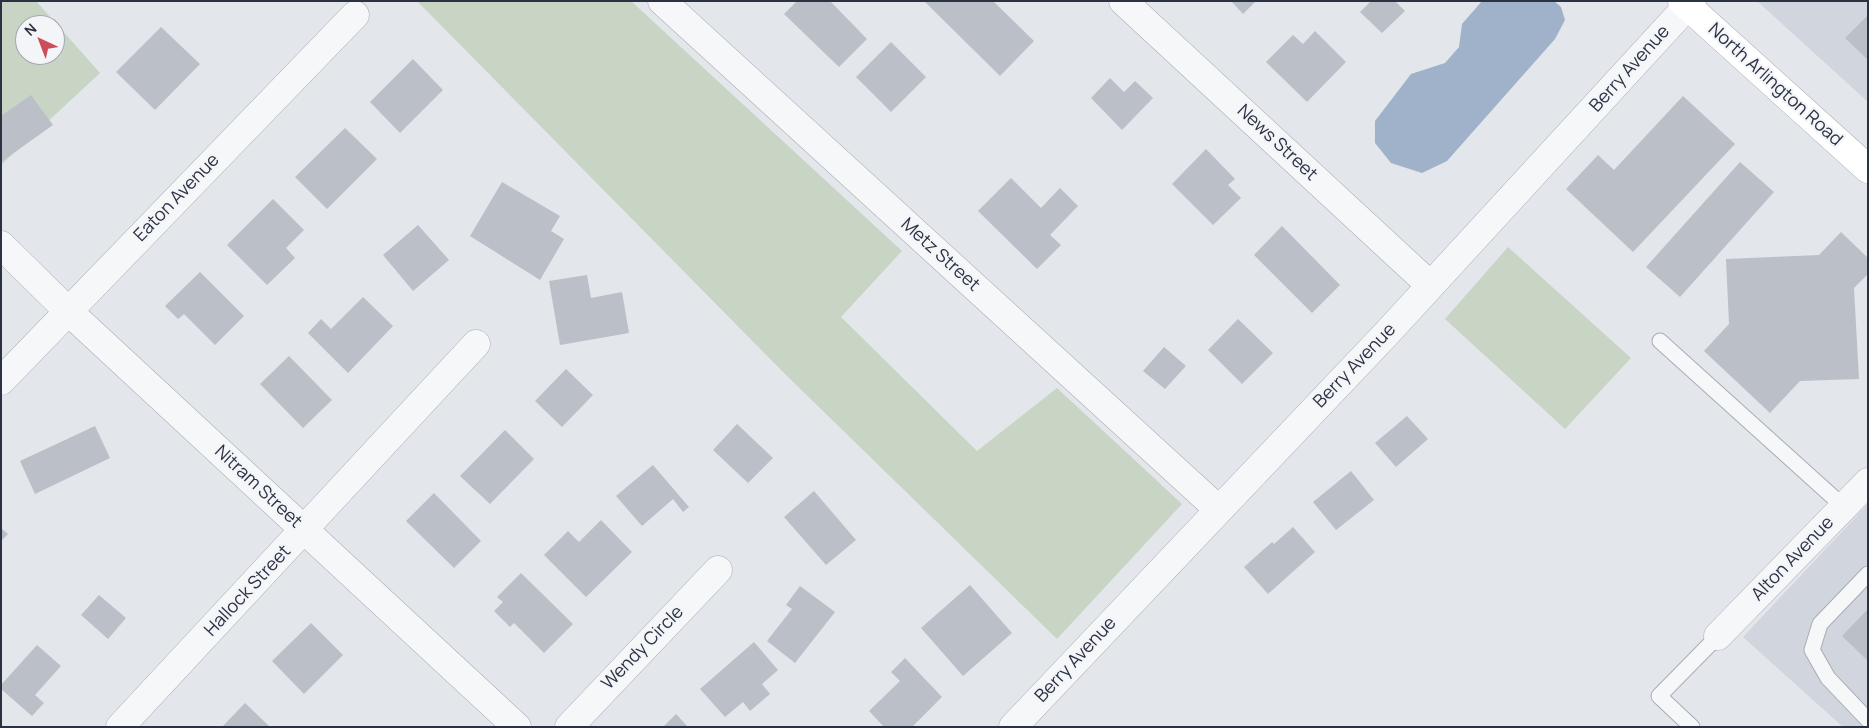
<!DOCTYPE html>
<style>
body{margin:0}
#map{position:relative;width:1869px;height:728px;overflow:hidden;background:#e3e6eb;font-family:Manrope,sans-serif}
canvas{display:block}
.frame{position:absolute;inset:0;border:2px solid #2b3343;pointer-events:none}
.north{position:absolute;left:15px;top:15px;width:50px;height:50px;box-sizing:border-box;background:#f3f5f8;border:1px solid #a3a7b0;border-radius:50%;rotate:317deg;font-size:14px;font-weight:700;line-height:20px;text-align:center;color:#2b3343}
.north::after{content:'';display:block;margin:auto;width:18px;height:22px;background:#cd4c59;clip-path:polygon(50% 0,100% 100%,50% 72%,0 100%)}
</style>
<div id="map">
<canvas width="1869" height="728"></canvas>
<div class="frame"></div>
<div class="north">N</div>
</div>
<script>
const ctx = document.querySelector('canvas').getContext('2d');
ctx.lineJoin = 'round';
function paint(path, color) {
  ctx.fillStyle = color;
  ctx.fill(path, 'evenodd');
}
function strokePath(path, color, width, dash) {
  ctx.strokeStyle = color;
  ctx.lineWidth = width;
  ctx.lineCap = dash ? 'butt' : 'round';
  ctx.setLineDash(dash || []);
  ctx.stroke(path);
}
function write(font, color, halo, rows, align = 'center') {
  ctx.font = font + ' Manrope,sans-serif';
  ctx.lineWidth = 4.5;
  ctx.setLineDash([]);
  ctx.textBaseline = 'middle';
  ctx.strokeStyle = halo;
  ctx.fillStyle = color;
  for (const [text, x, y, turn = 0] of rows) {
    ctx.save();
    ctx.translate(x, y);
    ctx.rotate((+turn || 0) * Math.PI / 180);
    ctx.textAlign = isNaN(turn) ? turn : align;
    if (halo) ctx.strokeText(text, 0, 0);
    ctx.fillText(text, 0, 0);
    ctx.restore();
  }
}
paint(new Path2D(`
 M1757 1H1868V102Z
 M1868 504V727H1843L1743 637Z`), '#d1d5dd');
paint(new Path2D(`
 M1 1H36L100 73 1 165ZM25 25H55V55H25Z
 M417 1H631L902 251 841 317 977 451 1057 388 1182 504 1057 639 785 374Z
 M1508 247 1631 358 1565 429 1445 319Z`), '#c8d5c5');
paint(new Path2D(`
 M1482 1H1554L1561 7 1565 20 1555 39 1447 161 1422 173 1391 163 1375 143V121L1411 74 1445 63 1459 47 1462 24Z`), '#9fb2ca');
paint(new Path2D(`
 M797 1H830L867 39 839 67 784 14Z
 M924 1H993L1034 41 1000 76Z
 M1231 1H1256L1243 14Z
 M1371 1H1395L1405 11 1382 33 1360 12Z
 M1868 15V60L1845 38Z
 M161 27 200 64 155 110 116 72Z
 M1315 31 1346 62 1307 102 1266 62 1293 35 1303 44Z
 M891 42 926 77 891 112 856 77Z
 M413 59 443 90 400 133 370 102Z
 M1110 78 1124 92 1135 81 1153 98 1122 130 1091 98Z
 M31 95 53 125 1 162V116Z
 M1683 96 1735 144 1633 252 1566 189 1598 155 1614 170Z
 M345 128 377 159 327 209 295 177Z
 M1206 149 1235 179 1228 185 1241 198 1213 225 1172 184Z
 M1740 162 1774 192 1680 297 1646 267Z
 M1011 178 1041 208 1060 188 1078 206 1050 235 1061 245 1037 269 978 211Z
 M502 182 560 216 551 231 564 239 540 280 470 236Z
 M273 199 304 230 286 248 295 258 267 285 227 245Z
 M418 225 449 260 413 291 383 255Z
 M1282 226 1340 285 1312 313 1254 255Z
 M1841 232 1868 258V274L1854 288 1859 379 1800 381 1770 413 1704 351 1729 324 1726 259 1819 255Z
 M200 272 244 316 215 345 184 314 178 319 165 306Z
 M587 275 591 298 622 292 629 333 560 345 549 281Z
 M363 297 393 326 348 373 308 333 321 319 331 329Z
 M1238 319 1273 353 1242 384 1208 350Z
 M1164 347 1186 366 1165 389 1143 371Z
 M289 356 332 400 303 428 260 384Z
 M566 369 593 395 562 427 535 401Z
 M1407 416 1428 439 1396 467 1375 443Z
 M737 424 773 458 748 483 713 450Z
 M95 426 110 458 35 494 20 461Z
 M505 430 534 459 490 504 460 476Z
 M653 465 689 507 683 512 673 499 642 526 616 496Z
 M1351 471 1374 500 1336 530 1313 502Z
 M814 491 856 540 826 565 784 517Z
 M434 493 481 541 454 568 406 521Z
 M601 520 632 552 586 597 544 555 568 531 579 542Z
 M1293 527 1315 552 1268 594 1244 567 1272 542 1274 544Z
 M1 528 8 534 1 541Z
 M521 573 573 624 544 653 514 623 510 627 494 611 503 602 497 597Z
 M970 585 1012 633 963 676 921 628Z
 M800 586 835 612 795 663 767 641 792 609 786 605Z
 M99 595 126 618 108 639 81 615Z
 M1868 609V661L1842 636Z
 M311 623 343 655 304 694 272 661Z
 M754 642 778 670 762 684 770 694 750 711 743 702 725 717 700 689Z
 M37 645 61 666 35 695 44 703 32 716 1 689V685Z
 M905 658 942 697 912 727H884L869 711 900 681 891 672Z
 M245 703 270 727H222Z
 M676 714 688 727H663Z`), '#bbbfc8');
const lane = new Path2D(`
 M1660 341 1844 507
 M1868 574 1820 624 1812 650 1828 678 1868 720
 M1692 727 1659 696 1718 636`);
const street = new Path2D(`
 M662 1 1218 509
 M1123 1 1430 285
 M1 245 67 310 517 727
 M1 381 355 15
 M1718 636 1868 482
 M120 727 476 344
 M569 727 718 570
 M1013 727 1388 332 1692 1`);
const secondary = new Path2D(`
 M1682 1 1868 169`);
strokePath(lane, '#a8adb5', 17);
strokePath(street, '#a8adb5', 29);
strokePath(secondary, '#a8adb5', 29);
strokePath(lane, '#f6f7f9', 15);
strokePath(street, '#f6f7f9', 28);
strokePath(secondary, '#fff', 28);
write('18px', '#2b3343', '#f3f5f8', [
 ["Berry Avenue",1630,69,-48],
 ["North Arlington Road",1775,85,42],
 ["News Street",1277,143,43],
 ["Eaton Avenue",177,198,-46],
 ["Metz Street",940,255,42],
 ["Berry Avenue",1355,366,-46],
 ["Nitram Street",258,487,43],
 ["Alton Avenue",1793,559,-46],
 ["Hallock Street",248,591,-47],
 ["Wendy Circle",643,648,-46],
 ["Berry Avenue",1076,660,-47]
]);
</script>
